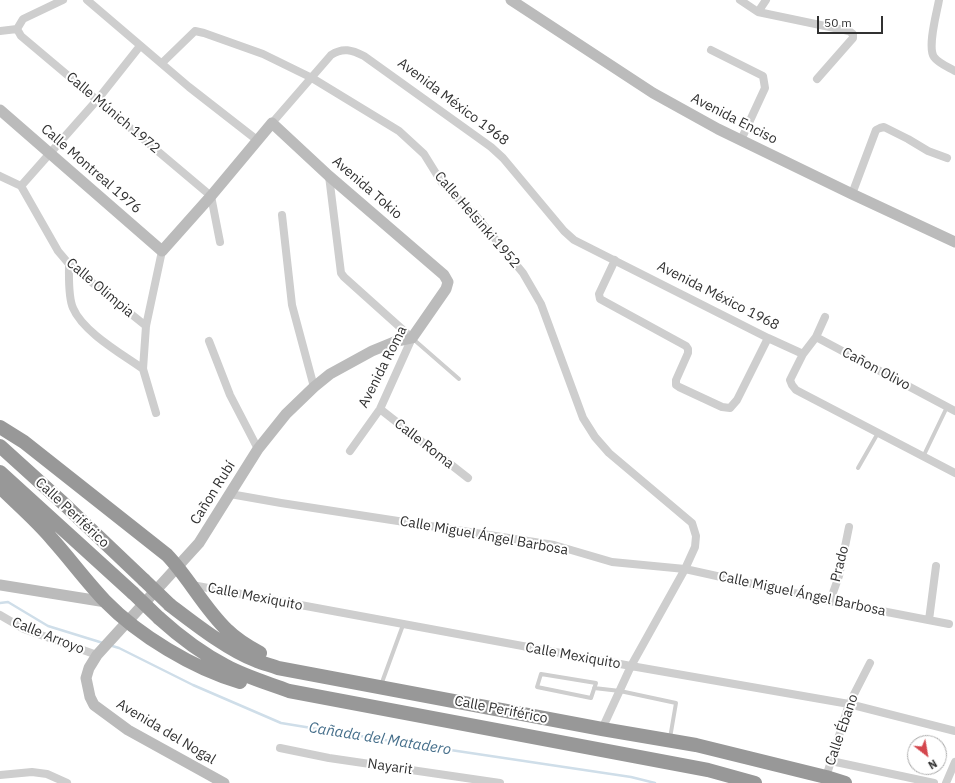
<!DOCTYPE html>
<meta charset="utf-8">
<style>
body{margin:0}
#map{position:relative;width:955px;height:783px;overflow:hidden;background:#fff;font-family:"IBM Plex Sans",sans-serif}
canvas{display:block}
.north{position:absolute;left:907px;top:735px;width:40px;height:40px;box-sizing:border-box;background:#fff;border:1px solid #adadad;border-radius:50%;rotate:149deg;font-size:11px;font-weight:700;line-height:16px;text-align:center;color:#313131}
.north::after{content:'';display:block;margin:auto;width:14px;height:18px;background:#d4464d;clip-path:polygon(50% 0,100% 100%,50% 72%,0 100%)}
.scale{position:absolute;left:817px;top:16px;width:66px;height:18px;box-sizing:border-box;border:2px solid #313131;border-top:0;padding-left:5px;font-size:12px;line-height:14px;white-space:nowrap;color:#313131;-webkit-text-stroke:3px #fff;paint-order:stroke}
</style>
<div id="map">
<canvas width="955" height="783"></canvas>
<div class="north">N</div>
<div class="scale">50 m</div>
</div>
<script>
const ctx = document.querySelector('canvas').getContext('2d');
ctx.lineJoin = 'round';
function strokePath(path, color, width, dash) {
  ctx.strokeStyle = color;
  ctx.lineWidth = width;
  ctx.lineCap = dash ? 'butt' : 'round';
  ctx.setLineDash(dash || []);
  ctx.stroke(path);
}
function write(font, color, halo, rows, align = 'center') {
  ctx.font = font + ' "IBM Plex Sans",sans-serif';
  ctx.lineWidth = 4;
  ctx.setLineDash([]);
  ctx.textBaseline = 'middle';
  ctx.strokeStyle = halo;
  ctx.fillStyle = color;
  for (const [text, x, y, turn = 0] of rows) {
    ctx.save();
    ctx.translate(x, y);
    ctx.rotate((+turn || 0) * Math.PI / 180);
    ctx.textAlign = isNaN(turn) ? turn : align;
    if (halo) ctx.strokeText(text, 0, 0);
    ctx.fillText(text, 0, 0);
    ctx.restore();
  }
}
strokePath(new Path2D(`
 M0 603 8 602 48 626 103 643
 M109 645 119 648 193 685 281 723 397 742 631 777 655 783`), '#cfdee9', 2.5);
strokePath(new Path2D(`
 M412 338 459 379
 M923 457 947 407
 M858 468 878 433
 M541 674 596 683 591 698 537 687Z
 M381 685 403 625
 M594 688 620 691 676 703 670 738`), '#cecece', 4);
strokePath(new Path2D(`
 M87 0 189 87 257 140
 M740 0 758 12 849 31 853 34V38L817 79
 M939 0C937 12 927 47 934 57 938 63 948 67 955 71
 M758 12 766 0
 M17 29 21 36 211 196 220 242
 M17 29 23 19 63 0
 M0 31 17 29
 M711 50 763 76 765 88 741 140
 M162 63 195 31 204 33 263 54 312 78 399 131 424 154 442 183 477 217 523 273 541 304 583 418 595 437 609 453 692 523 696 536 695 547 685 569 631 666 602 729
 M272 123 331 55C343 47 352 50 364 56L491 147 503 158 564 231 574 240 768 338 803 354
 M0 176 21 186 58 251 69 264 146 326
 M329 176 341 273 344 277 412 338 380 409 350 451
 M21 186 98 99 140 46
 M852 194 876 130 880 128 884 127 908 139 928 151 947 158
 M282 215 292 305 314 387
 M615 260 599 294 600 299 686 346 688 349V353L676 380V385L679 387 722 407 730 408 737 400 768 338
 M69 264C69 276 68 297 73 308 83 332 122 354 143 369
 M825 317 816 337 803 354 790 380 792 385 796 390 955 473
 M816 337 955 411
 M209 341 230 395 258 449
 M380 409 468 478
 M156 413 143 369 146 326 162 251
 M230 494 281 503 554 545 612 562 685 569 830 601 949 624
 M192 585 631 666 849 704 955 731
 M830 601 839 576 849 527
 M0 615 24 629 97 655
 M929 620 936 566
 M280 748 329 758 500 783
 M831 761 934 783
 M0 775 32 772 47 774 67 783
 M826 777 849 704 870 663
 M946 783 955 762`), '#cecece', 8);
strokePath(new Path2D(`
 M511 0 653 93 718 129 852 194 955 242
 M0 110 162 251 211 196 272 123 329 176 444 275 448 282 446 289 412 338 394 342 372 351 330 374 314 387 286 414 258 449 199 543 97 655 89 668 86 678 90 697 94 705 128 730 224 783
 M0 585 106 602`), '#bbb', 11);
strokePath(new Path2D(`
 M0 427 24 442 167 555C189 578 204 608 227 630 236 639 249 647 260 653
 M0 446 63 503 144 580
 M0 472 133 593
 M0 487C17 504 36 520 52 539 70 559 86 581 105 601 138 635 194 669 240 682
 M170 605C195 624 228 650 257 661 264 664 271 665 278 668L602 729 696 745 826 777 845 783
 M159 618C180 637 201 653 226 666 246 677 268 683 289 691L708 770 755 783`), '#989898', 14);
strokePath(new Path2D(`
 M144 580 170 605
 M133 593 159 618`), '#989898', 14);
write('14px', '#313131', '#fff', [
 ["Avenida México 1968",453,102,37],
 ["Calle Múnich 1972",113,113,40],
 ["Avenida Enciso",734,119,27],
 ["Calle Montreal 1976",91,169,41],
 ["Avenida Tokio",367,188,41],
 ["Calle Helsinki 1952",477,220,49],
 ["Calle Olimpia",100,288,40],
 ["Avenida México 1968",718,296,27],
 ["Avenida Roma",383,367,-63],
 ["Cañon Olivo",876,369,28],
 ["Calle Roma",424,444,38],
 ["Cañon Rubí",213,493,-58],
 ["Calle Periférico",72,513,43],
 ["Calle Miguel Ángel Barbosa",484,536,10],
 ["Prado",840,564,-76],
 ["Calle Miguel Ángel Barbosa",802,594,12],
 ["Calle Mexiquito",255,597,11],
 ["Calle Arroyo",48,636,22],
 ["Calle Mexiquito",573,656,10],
 ["Calle Periférico",501,710,11],
 ["Calle Ébano",842,730,-71],
 ["Avenida del Nogal",166,732,31],
 ["Nayarit",390,767,8]
]);
write('italic 15px', '#466f8b', '#fff', [
 ["Cañada del Matadero",380,739,9]
]);
</script>
